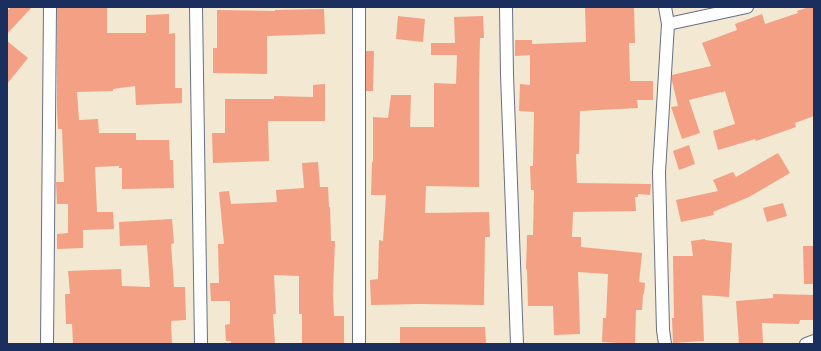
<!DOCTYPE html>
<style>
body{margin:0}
#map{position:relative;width:821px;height:351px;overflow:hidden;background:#f3e8d1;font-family:Delius,sans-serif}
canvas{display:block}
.frame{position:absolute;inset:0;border:8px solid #1b2f5e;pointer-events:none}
</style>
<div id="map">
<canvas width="821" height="351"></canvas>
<div class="frame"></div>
</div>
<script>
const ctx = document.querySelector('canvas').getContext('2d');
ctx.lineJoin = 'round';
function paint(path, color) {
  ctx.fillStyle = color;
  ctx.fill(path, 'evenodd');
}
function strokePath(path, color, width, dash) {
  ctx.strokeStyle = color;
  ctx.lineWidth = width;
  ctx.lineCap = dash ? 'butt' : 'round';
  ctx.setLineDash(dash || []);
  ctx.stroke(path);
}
paint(new Path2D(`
 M11 7H32L7 34V11Z
 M57 7H107V33H146V15L169 14V34L175 33V88H182V103L136 105 135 86 113 89V91L77 92 79 120 98 119 99 133H136V140H169L170 160H173L174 188 122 189V168H119V166L95 167 97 212H113L114 229 83 230V248L57 249V234L68 233V204H57L56 182H64L62 129H58L57 110Z
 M585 7H634L635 43H629L630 81H653V100H637L638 108 580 111 579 154H576L577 183 651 184 650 195 638 194V197H635L636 211 573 212 572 237H581V247L642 253 639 282 645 283 644 294H643L642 310H636L635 344 602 342 603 318H606L608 274 578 272 580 334 554 335 553 306H528L527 270 526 269 527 235H533L534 190H531L530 166H533L534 112 519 111 520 84 530 85V55L515 56V40H532V44L586 42Z
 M809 7H814V116L795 123 796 127 756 141 755 139 718 150 713 131 735 124 725 91 721 93V92L689 100 700 133 682 139 671 107 678 106 672 81V75L711 66 702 43 737 30 735 24 762 14 765 24 798 13 797 11Z
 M324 9 325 34 267 36V74L213 73V48H217V10L275 11V10Z
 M398 16 425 19 423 42 396 39Z
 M483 16 484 38H480L479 81V187L426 186 425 213 489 212 490 237H485L484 305 420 304 371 305 370 280 378 279 379 240 383 241 386 195H371L372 162H373V117L388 118 391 95H411L410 127H434V83L456 84 457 55H431V43H455L454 17Z
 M7 41 28 58 7 84Z
 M366 51H374L373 91H366Z
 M325 84V121H268L269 161 213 163 212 133H225V99H274V96L313 97V85Z
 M689 145 695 164 679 170 673 151Z
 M778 153 790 173 749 197 713 212 714 215 681 222 676 200 718 191 713 180 733 172 736 177Z
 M318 162 320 187H328L329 207H330L331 241H335L333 294 334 316H344V344H302V314H299V276L274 275 276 314H273L275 344H231V341H226L225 325 230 324V301H211L210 283H219L218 244H224L219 192 229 191 231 204 277 202 276 190 304 188 302 163Z
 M783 203 787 216 767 222 763 208Z
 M172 219 174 243 171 244 174 287H185L186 320 171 321 172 344H73L72 324H66L65 294H70L68 271 121 269 122 286 150 287 147 245 120 246 119 222Z
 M705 239V240L732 243 729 297 702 295 704 341 673 343 672 318H674L673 256H693L691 241Z
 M803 246H814V284H804Z
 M773 294 814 295V320H800L799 324 762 323 763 343 739 344 736 301 773 298Z
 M400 327H485L486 344H400Z`), '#f3a084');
const minor = new Path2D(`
 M196 7 201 344
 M359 7V344
 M506 7 507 75 517 344
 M665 7 668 24 659 172 663 330 665 344
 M668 24 747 7
 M47 344 50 7
 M806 344 814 341`);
strokePath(minor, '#677086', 14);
strokePath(minor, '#fff', 12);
</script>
